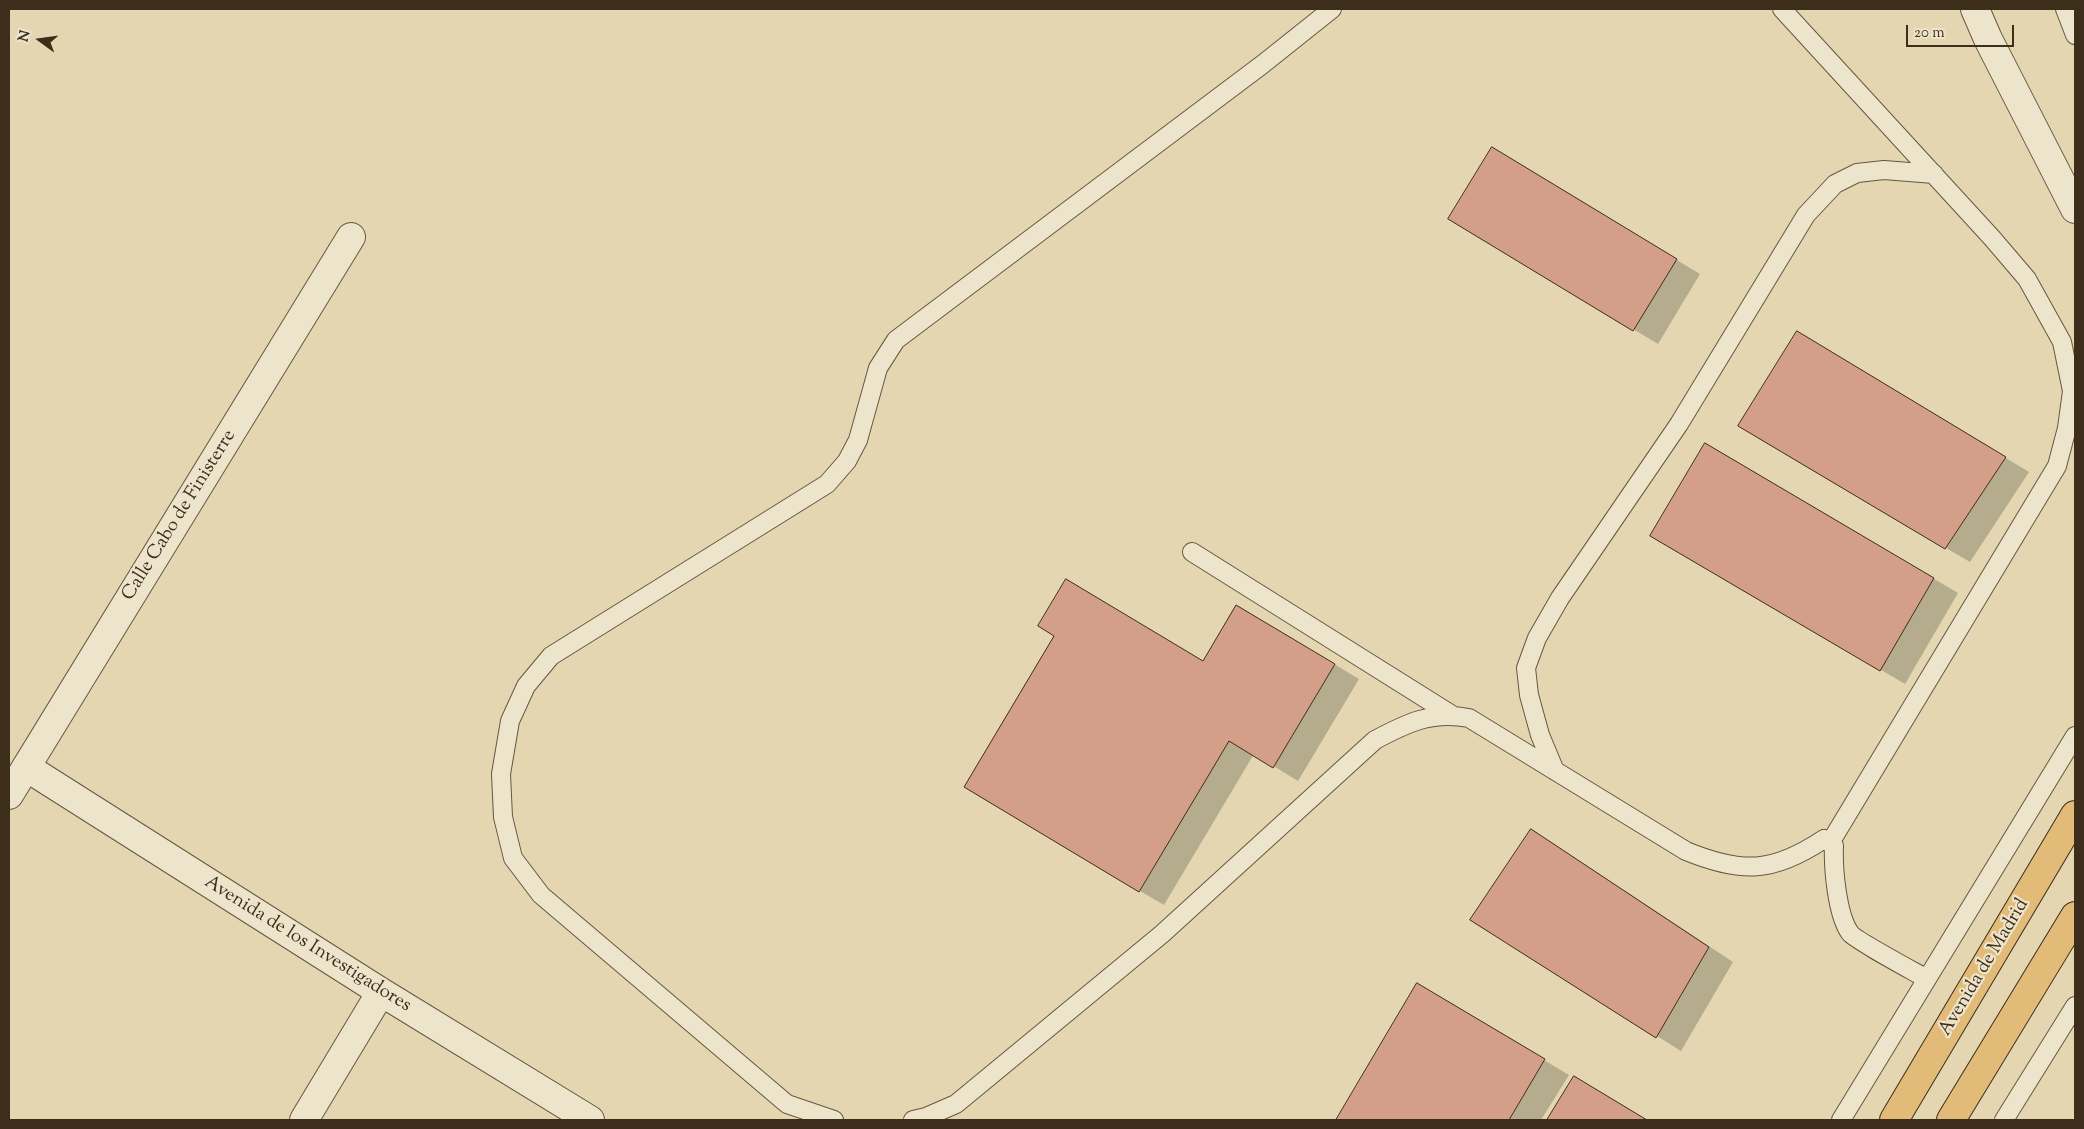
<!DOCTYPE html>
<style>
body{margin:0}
#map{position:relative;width:2084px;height:1129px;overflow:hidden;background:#e3d6b1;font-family:"Sorts Mill Goudy",serif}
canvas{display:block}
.frame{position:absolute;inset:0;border:10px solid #3d2d1b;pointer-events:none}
.north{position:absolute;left:15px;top:15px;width:50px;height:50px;-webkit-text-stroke:4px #ede4cc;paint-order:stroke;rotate:284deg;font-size:14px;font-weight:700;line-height:20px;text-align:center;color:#3d2d1b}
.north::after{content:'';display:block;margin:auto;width:18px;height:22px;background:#3d2d1b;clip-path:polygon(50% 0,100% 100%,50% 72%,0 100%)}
.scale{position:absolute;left:1906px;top:25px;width:108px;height:22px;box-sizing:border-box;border:2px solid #3d2d1b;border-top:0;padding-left:6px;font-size:15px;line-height:18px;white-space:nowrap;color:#3d2d1b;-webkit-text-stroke:4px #ede4cc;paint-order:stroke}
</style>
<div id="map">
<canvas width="2084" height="1129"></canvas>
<div class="frame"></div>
<div class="north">N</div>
<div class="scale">20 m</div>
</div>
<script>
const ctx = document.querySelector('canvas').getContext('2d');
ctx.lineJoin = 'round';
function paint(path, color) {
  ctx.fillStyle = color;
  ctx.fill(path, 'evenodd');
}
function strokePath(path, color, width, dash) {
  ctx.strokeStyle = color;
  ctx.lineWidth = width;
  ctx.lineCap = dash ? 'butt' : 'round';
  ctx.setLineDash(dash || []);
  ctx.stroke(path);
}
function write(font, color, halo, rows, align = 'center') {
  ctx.font = font + ' "Sorts Mill Goudy",serif';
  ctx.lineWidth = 4.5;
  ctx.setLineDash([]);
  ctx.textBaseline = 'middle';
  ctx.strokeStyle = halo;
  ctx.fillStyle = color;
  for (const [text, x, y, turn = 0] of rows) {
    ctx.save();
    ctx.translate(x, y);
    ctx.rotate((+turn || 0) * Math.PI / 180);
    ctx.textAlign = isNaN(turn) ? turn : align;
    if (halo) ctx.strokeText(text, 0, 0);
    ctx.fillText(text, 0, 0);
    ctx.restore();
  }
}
paint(new Path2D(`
 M1516 163 1700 274 1658 344 1449 218Z
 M1822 347 2029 472 1970 562 1946 548Z
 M1730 459 1958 593 1905 684 1652 535Z
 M1261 620 1359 679 1298 781 1254 754 1164 905 1140 891 1203 662Z
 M1531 831 1555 845 1733 962 1681 1051 1472 920Z
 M1418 985 1569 1075 1541 1120H1337Z
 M1574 1078 1646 1120H1549Z`), '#0003');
const building = new Path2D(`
 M1492 147 1677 259 1633 331 1448 219Z
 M1797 331 2006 457 1945 549 1738 426Z
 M1705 443 1934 578 1880 671 1650 536Z
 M1066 579 1203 661 1236 605 1335 664 1273 768 1229 741 1139 892 964 787 1054 636 1038 626Z
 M1531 829 1709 947 1656 1038 1470 920Z
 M1417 983 1545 1059 1509 1120H1336Z
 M1574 1076 1647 1120H1547Z`);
paint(building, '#d49f89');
strokePath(building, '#3d2d1b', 1);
const lane = new Path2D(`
 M1782 9 1992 238 2027 279 2062 342 2072 391 2067 428 2057 466 1830 843
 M2065 9 2075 35
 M1192 552 1452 715
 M1555 771 1540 735 1529 695 1526 668 1537 638 1560 598 1679 424 1806 215 1835 184 1857 173 1884 170 1934 174
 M834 1120 787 1104 541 895 513 858 503 817 501 774 510 721 526 686 551 656 827 484 847 461 858 440 878 368 896 340 1263 64 1332 9
 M913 1120 926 1117 956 1104 1162 934 1375 740C1407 723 1431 711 1469 718L1686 851C1742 874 1773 873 1824 839L1834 846C1833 868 1837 915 1850 933 1855 940 1915 972 1927 979
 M1841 1120 2075 736
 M2004 1120 2075 1006`);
const street = new Path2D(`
 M1975 9 1988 39 2075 209
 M26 767 381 992 590 1120
 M9 795 351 237
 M304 1120 381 992`);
const highway = new Path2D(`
 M1894 1120 2075 815
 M1951 1120 2075 916`);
strokePath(lane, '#665740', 20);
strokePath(street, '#665740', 30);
strokePath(highway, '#3d2d1b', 30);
strokePath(lane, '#ede4cc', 18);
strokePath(street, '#ede4cc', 28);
strokePath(highway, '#e2bb78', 28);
write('19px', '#3d2d1b', '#ede4cc', [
 ["Calle Cabo de Finisterre",180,516,-58],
 ["Avenida de los Investigadores",307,945,32],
 ["Avenida de Madrid",1985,968,-59]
]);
</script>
